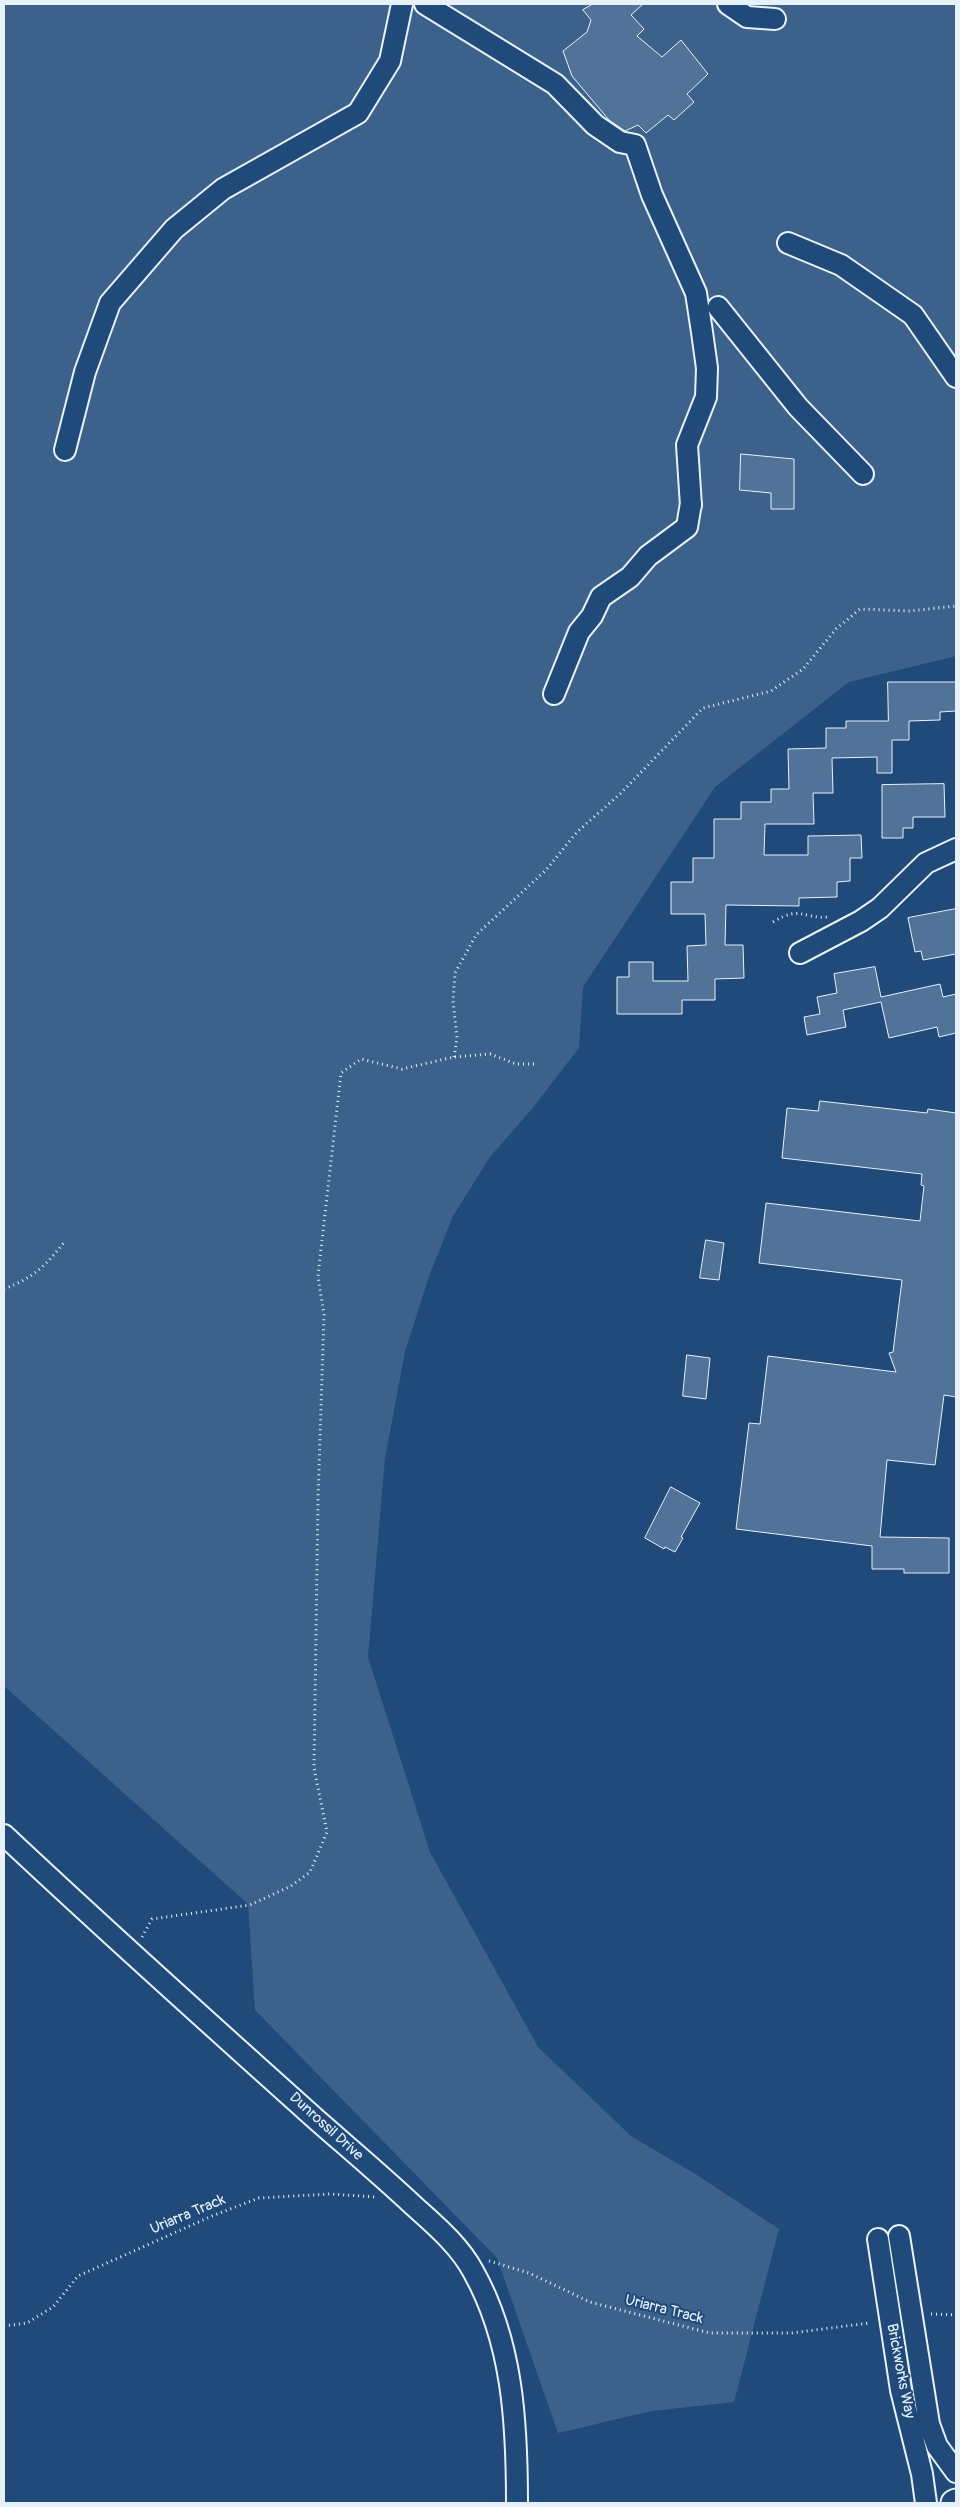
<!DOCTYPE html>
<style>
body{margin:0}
#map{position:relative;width:960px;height:2507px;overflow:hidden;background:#1f4a7a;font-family:Pangolin,sans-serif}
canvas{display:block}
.frame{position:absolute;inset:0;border:5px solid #e8f1f8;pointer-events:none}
</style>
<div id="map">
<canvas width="960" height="2507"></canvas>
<div class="frame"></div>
</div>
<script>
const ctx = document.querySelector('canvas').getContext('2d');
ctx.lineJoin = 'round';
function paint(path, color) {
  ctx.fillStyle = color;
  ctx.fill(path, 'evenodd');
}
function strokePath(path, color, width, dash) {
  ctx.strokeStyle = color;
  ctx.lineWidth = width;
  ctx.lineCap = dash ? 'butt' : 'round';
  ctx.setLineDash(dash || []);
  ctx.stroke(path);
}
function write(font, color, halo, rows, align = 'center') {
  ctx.font = font + ' Pangolin,sans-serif';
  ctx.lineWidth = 4;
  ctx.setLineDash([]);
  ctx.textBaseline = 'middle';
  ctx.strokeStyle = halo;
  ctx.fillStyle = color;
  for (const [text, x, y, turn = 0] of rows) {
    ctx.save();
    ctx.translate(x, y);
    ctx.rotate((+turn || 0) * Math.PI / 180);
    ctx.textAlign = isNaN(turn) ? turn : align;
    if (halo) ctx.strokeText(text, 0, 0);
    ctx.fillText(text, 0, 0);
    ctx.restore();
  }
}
paint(new Path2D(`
 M4 4H956V656L849 682 715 787 583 987 579 1048 531 1110 490 1157 453 1216 429 1276 405 1352 385 1458 368 1657 430 1852 538 2047 631 2136 697 2175 779 2229 734 2402 652 2411 558 2433 497 2258 255 2010 248 1904 4 1686Z`), '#3c628c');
const building = new Path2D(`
 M593 4H643L631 15 644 29 637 36 662 57 681 40 708 74 687 94 694 102 674 120 668 115 646 133 638 125 625 131 609 120 572 76 563 51 587 32 591 20 583 10Z
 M741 454 794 459V509H771V493L740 490Z
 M888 682H956V711L940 712V720L909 721V740H892V773H877V757L832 758 833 793H813L814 824H765L764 855H808V836L861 835 862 858H850V881L837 882V897L799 898V906L726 905 725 945H743L744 978 715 979V1000H682V1014H617V977H629V962H653V981H688L687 946 706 945 705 914H671V882H693V858H714V819H741V802H771V789H789L788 749 826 748V728H846V721H888Z
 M944 784 945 817H913V828H903V838H882V785Z
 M956 909V954L923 960 921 951 915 952 908 918Z
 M875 967 881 997 940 984 943 997 956 994V1033L939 1037 937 1027 889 1038 881 1002 843 1010 846 1027 807 1035 804 1017 820 1014 817 997 837 993 834 974Z
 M820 1101 927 1113 928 1109 956 1113V1397L944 1395 935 1465 887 1460 880 1537 949 1538V1573H904V1569H872V1546L736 1529 749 1423 760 1424 768 1356 896 1372 889 1353 893 1352 902 1280 759 1263 766 1203 920 1221 924 1186 921 1185 922 1174 782 1158 787 1108 818 1111Z
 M706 1240 724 1243 719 1280 700 1278Z
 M687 1355 710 1358 706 1399 683 1396Z
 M671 1487 700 1503 681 1537 683 1538 675 1552 665 1547 664 1549 645 1538Z`);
paint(building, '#517399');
strokePath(building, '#e8f1f8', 1);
const minor = new Path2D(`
 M425 4 555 84 595 125 620 142 635 145 652 195 696 293 702 332 707 368 706 397 687 445 691 506
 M728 4 747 17 775 19
 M788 243 841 265 913 315 956 377
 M718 307 798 407 863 474
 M65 450 85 372 110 303 174 229 223 189 358 113 390 61 402 4
 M554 694 579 632 592 616 601 597 630 577 648 556 687 527 691 503
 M800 953 861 921 880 908 926 863 956 849
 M4 1835C107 1932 212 2026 318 2121 350 2149 383 2177 414 2206 436 2226 459 2245 473 2271 513 2342 517 2424 517 2503
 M899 2236 929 2424 937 2446 956 2472
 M878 2239 901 2390 922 2474 926 2503`);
const major = new Path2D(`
 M954 2503 956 2502`);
strokePath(minor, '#e8f1f8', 24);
strokePath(major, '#e8f1f8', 29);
strokePath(new Path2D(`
 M773 922C801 905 802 919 828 917
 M454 1057 457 1038 453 1001 455 973 476 935 546 870 577 832 620 794 703 708 771 691 803 669 836 629 860 609 910 611 956 606
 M4 1289C33 1278 46 1266 65 1241
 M142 1937 152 1919 250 1905 291 1886 310 1872 327 1832 314 1768 318 1499 324 1315 318 1276 341 1073 361 1059 402 1069 454 1057 490 1054 516 1064H537
 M489 2261 529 2273 590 2302 710 2333H791L870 2323
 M931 2314 956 2315
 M4 2326 27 2323 53 2307 78 2276 212 2216 259 2198 330 2194 375 2197`), '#e8f1f8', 3, [1, 4]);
strokePath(minor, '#1f4a7a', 20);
strokePath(major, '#1f4a7a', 25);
write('15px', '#e8f1f8', '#1f4a7a', [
 ["Dunrossil Drive",326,2127,42],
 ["Uriarra Track",188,2215,-23],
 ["Uriarra Track",664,2310,14],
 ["Brickworks Way",900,2371,79]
]);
</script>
